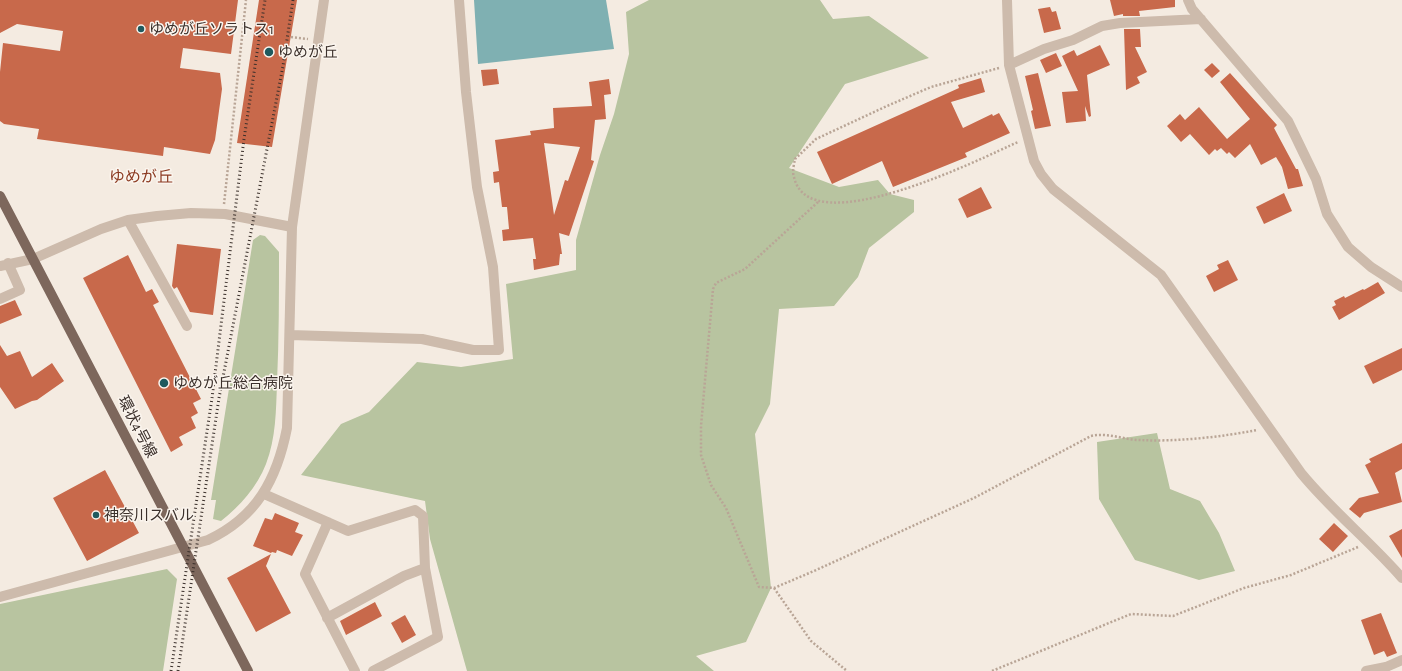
<!DOCTYPE html>
<meta charset="utf-8">
<style>
body{margin:0}
canvas{display:block;background:#f4ebe1}
</style>
<canvas width="1402" height="671"></canvas>
<script>
const ctx = document.querySelector('canvas').getContext('2d');
ctx.lineJoin = 'round';
function paint(path, color) {
  ctx.fillStyle = color;
  ctx.fill(path, 'evenodd');
}
function strokePath(path, color, width, dash) {
  ctx.strokeStyle = color;
  ctx.lineWidth = width;
  ctx.lineCap = dash ? 'butt' : 'round';
  ctx.setLineDash(dash || []);
  ctx.stroke(path);
}
function write(font, color, halo, rows, align = 'center') {
  ctx.font = font + ' "Alegreya Sans","Noto Sans JP",sans-serif';
  ctx.lineWidth = 3;
  ctx.setLineDash([]);
  ctx.textBaseline = 'middle';
  ctx.strokeStyle = halo;
  ctx.fillStyle = color;
  for (const [text, x, y, turn = 0] of rows) {
    ctx.save();
    ctx.translate(x, y);
    ctx.rotate((+turn || 0) * Math.PI / 180);
    ctx.textAlign = isNaN(turn) ? turn : align;
    if (halo) ctx.strokeText(text, 0, 0);
    ctx.fillText(text, 0, 0);
    ctx.restore();
  }
}
paint(new Path2D(`
 M649 0H820L833 19 869 16 929 58 845 84 789 168 839 187 878 180 890 194 914 200V212L869 248 858 277 834 306 779 309 770 404 755 434 771 588 746 642 696 656 714 671H467L430 539 425 501 301 475 341 424 369 412 417 362 461 367 513 359 506 284 576 270V240L600 155 614 114 629 54 626 12Z
 M260 235 265 236 279 252C279 295 279 339 277 383 276 411 276 438 266 464 257 487 240 506 221 521L213 519 216 500H211L253 240Z
 M1157 433 1170 489 1200 501 1219 533 1235 571 1199 580 1135 560 1099 499 1097 442Z
 M167 569 177 579 163 671H0V604Z`), '#b8c4a0');
paint(new Path2D(`
 M474 0H606L614 49 478 64Z`), '#7fb0b2');
paint(new Path2D(`
 M0 0H238L231 54 183 48 180 68 220 73 222 89 215 140 210 154 164 147 163 156 37 139 39 129 4 124 0 121V72L3 43 60 51 63 31 17 24 0 33Z
 M259 0H297L272 147 237 143Z
 M1110 0H1175V7L1139 11 1140 16H1123V14L1114 16Z
 M1050 7 1052 12 1056 11 1061 29 1044 33 1038 9Z
 M1124 29H1140L1141 47H1135L1147 72 1137 77 1140 83 1126 90Z
 M1100 45 1110 65 1087 75 1091 116 1089 117 1085 106 1086 121 1066 123 1062 92 1078 91 1062 56 1074 50 1077 56Z
 M1056 53 1062 66 1046 73 1040 60Z
 M1212 63 1220 71 1212 78 1204 70Z
 M497 69 499 84 483 86 481 70Z
 M1038 73 1051 126 1035 129 1031 111 1033 110 1025 76Z
 M1230 73 1277 125 1274 128 1296 169H1298L1303 186 1288 189 1282 167 1276 157 1261 165 1250 144 1235 158 1229 152 1227 154 1221 148 1217 151 1215 149 1209 155 1190 134 1181 142 1167 126 1180 114 1185 120 1199 107 1227 139 1250 119 1220 82Z
 M981 78 985 92 951 102 963 128 992 114 993 116 999 113 1010 133 965 153 967 157 893 187 882 161 832 184 817 152 959 88 958 85Z
 M609 79 611 94 604 95 606 119 595 120 591 160 594 161 569 236 559 233 562 254H560L559 265 534 270 533 259H536L533 238 503 241 502 230 509 229 507 207H502L499 182 494 183 493 172 499 171 495 140 531 135 530 131 554 128 553 108 592 106 589 82ZM544 143 580 147 568 181 565 180 554 215Z
 M981 187 992 208 967 218 958 199Z
 M1284 193 1292 211 1264 224 1256 207Z
 M177 244 221 249 213 315 190 312 177 287 174 289 172 286Z
 M128 255 146 292 152 289 159 302 153 305 201 399 193 403 198 413 191 417 196 428 179 437 183 445 171 452 83 278Z
 M1228 260 1238 280 1214 292 1206 276 1219 269 1217 265Z
 M1378 282 1385 293 1339 320 1332 307 1336 305 1334 301 1344 296 1345 298 1363 289 1364 290Z
 M15 300 22 315 0 324V306Z
 M0 345 7 356 20 351 32 377 52 363 64 381 37 400 32 401 15 409 0 387Z
 M1402 348V370L1373 384 1364 366Z
 M1402 443V469L1395 473 1402 502 1364 513 1360 518 1349 509 1359 498 1379 493 1365 465 1371 462 1369 459Z
 M105 470 139 533 87 561 53 498Z
 M275 513 299 523 295 532 303 535 292 556 277 550 276 553 272 552 271 553 253 546 265 518 272 520Z
 M1334 523 1348 536 1333 552 1319 539Z
 M1402 529V558L1389 536Z
 M271 554 266 566 291 613 256 632 227 578Z
 M375 602 382 616 346 635 340 621Z
 M1381 613 1397 653 1387 657 1384 651 1374 655 1361 620Z
 M405 615 416 635 402 643 391 623Z`), '#c8694b');
strokePath(new Path2D(`
 M291 37 308 39
 M999 68 931 87 887 106 816 139 795 159C794 164 792 172 794 177 809 245 982 158 1018 142
 M818 202 745 269 716 283 713 289 701 426V455L711 485 726 508 759 587 774 588 814 571 974 498 1091 436C1108 432 1124 440 1140 440 1176 442 1221 437 1257 430
 M224 204 246 0
 M774 588 811 641 847 671
 M992 671 1131 614 1173 616 1244 588 1291 575 1358 547`), '#b9a596', 2.5, [2, 2]);
strokePath(new Path2D(`
 M1007 0 1009 65 1034 161 1041 174 1053 189 1161 275 1301 473C1332 511 1370 541 1402 578
 M1188 0 1192 9 1288 121 1316 179 1327 214 1348 247 1371 267 1402 287
 M1009 65 1044 49 1073 40 1102 26 1120 23 1201 19
 M128 220 187 326
 M0 266 33 259 101 229 128 220 157 216 191 213 225 214 292 227
 M0 299 20 290 8 263
 M290 335 422 339 473 350H499L493 267 477 187 466 92 459 0
 M264 494 348 531 415 510 423 516 425 568 438 637 373 671
 M328 522 305 574 355 671
 M0 597 208 540C257 517 277 479 287 428L292 227 324 0
 M327 618 404 576 425 568
 M1366 671 1386 667 1402 660`), '#cdbbac', 10);
strokePath(new Path2D(`
 M0 196 248 671`), '#7d675c', 10);
strokePath(new Path2D(`
 M171 671 212 398 244 139 265 0
 M178 671 219 398 283 66 293 0`), '#3b302b', 3, [1, 3]);
for (const [x, y, r, color] of [
 [141,29,4,"#1f5a5e"],
 [269,52,5,"#1f5a5e"],
 [164,383,5,"#1f5a5e"],
 [96,515,4,"#1f5a5e"]
]) {
  const dot = new Path2D();
  dot.arc(x, y, r, 0, 2 * Math.PI);
  ctx.fillStyle = color;
  ctx.fill(dot);
  strokePath(dot, '#fbf5ee', 1.5);
}
write('15px', '#3b302b', '#fbf5ee', [
 ["ゆめが丘ソラトス1",149,29],
 ["ゆめが丘",278,52],
 ["ゆめが丘総合病院",173,383],
 ["神奈川スバル",104,515]
], 'left');
write('15px', '#3b302b', '#fbf5ee', [
 ["環状4号線",137,427,63]
]);
write('16px', '#8c3b22', '#fbf5ee', [
 ["ゆめが丘",141,177]
]);
</script>
